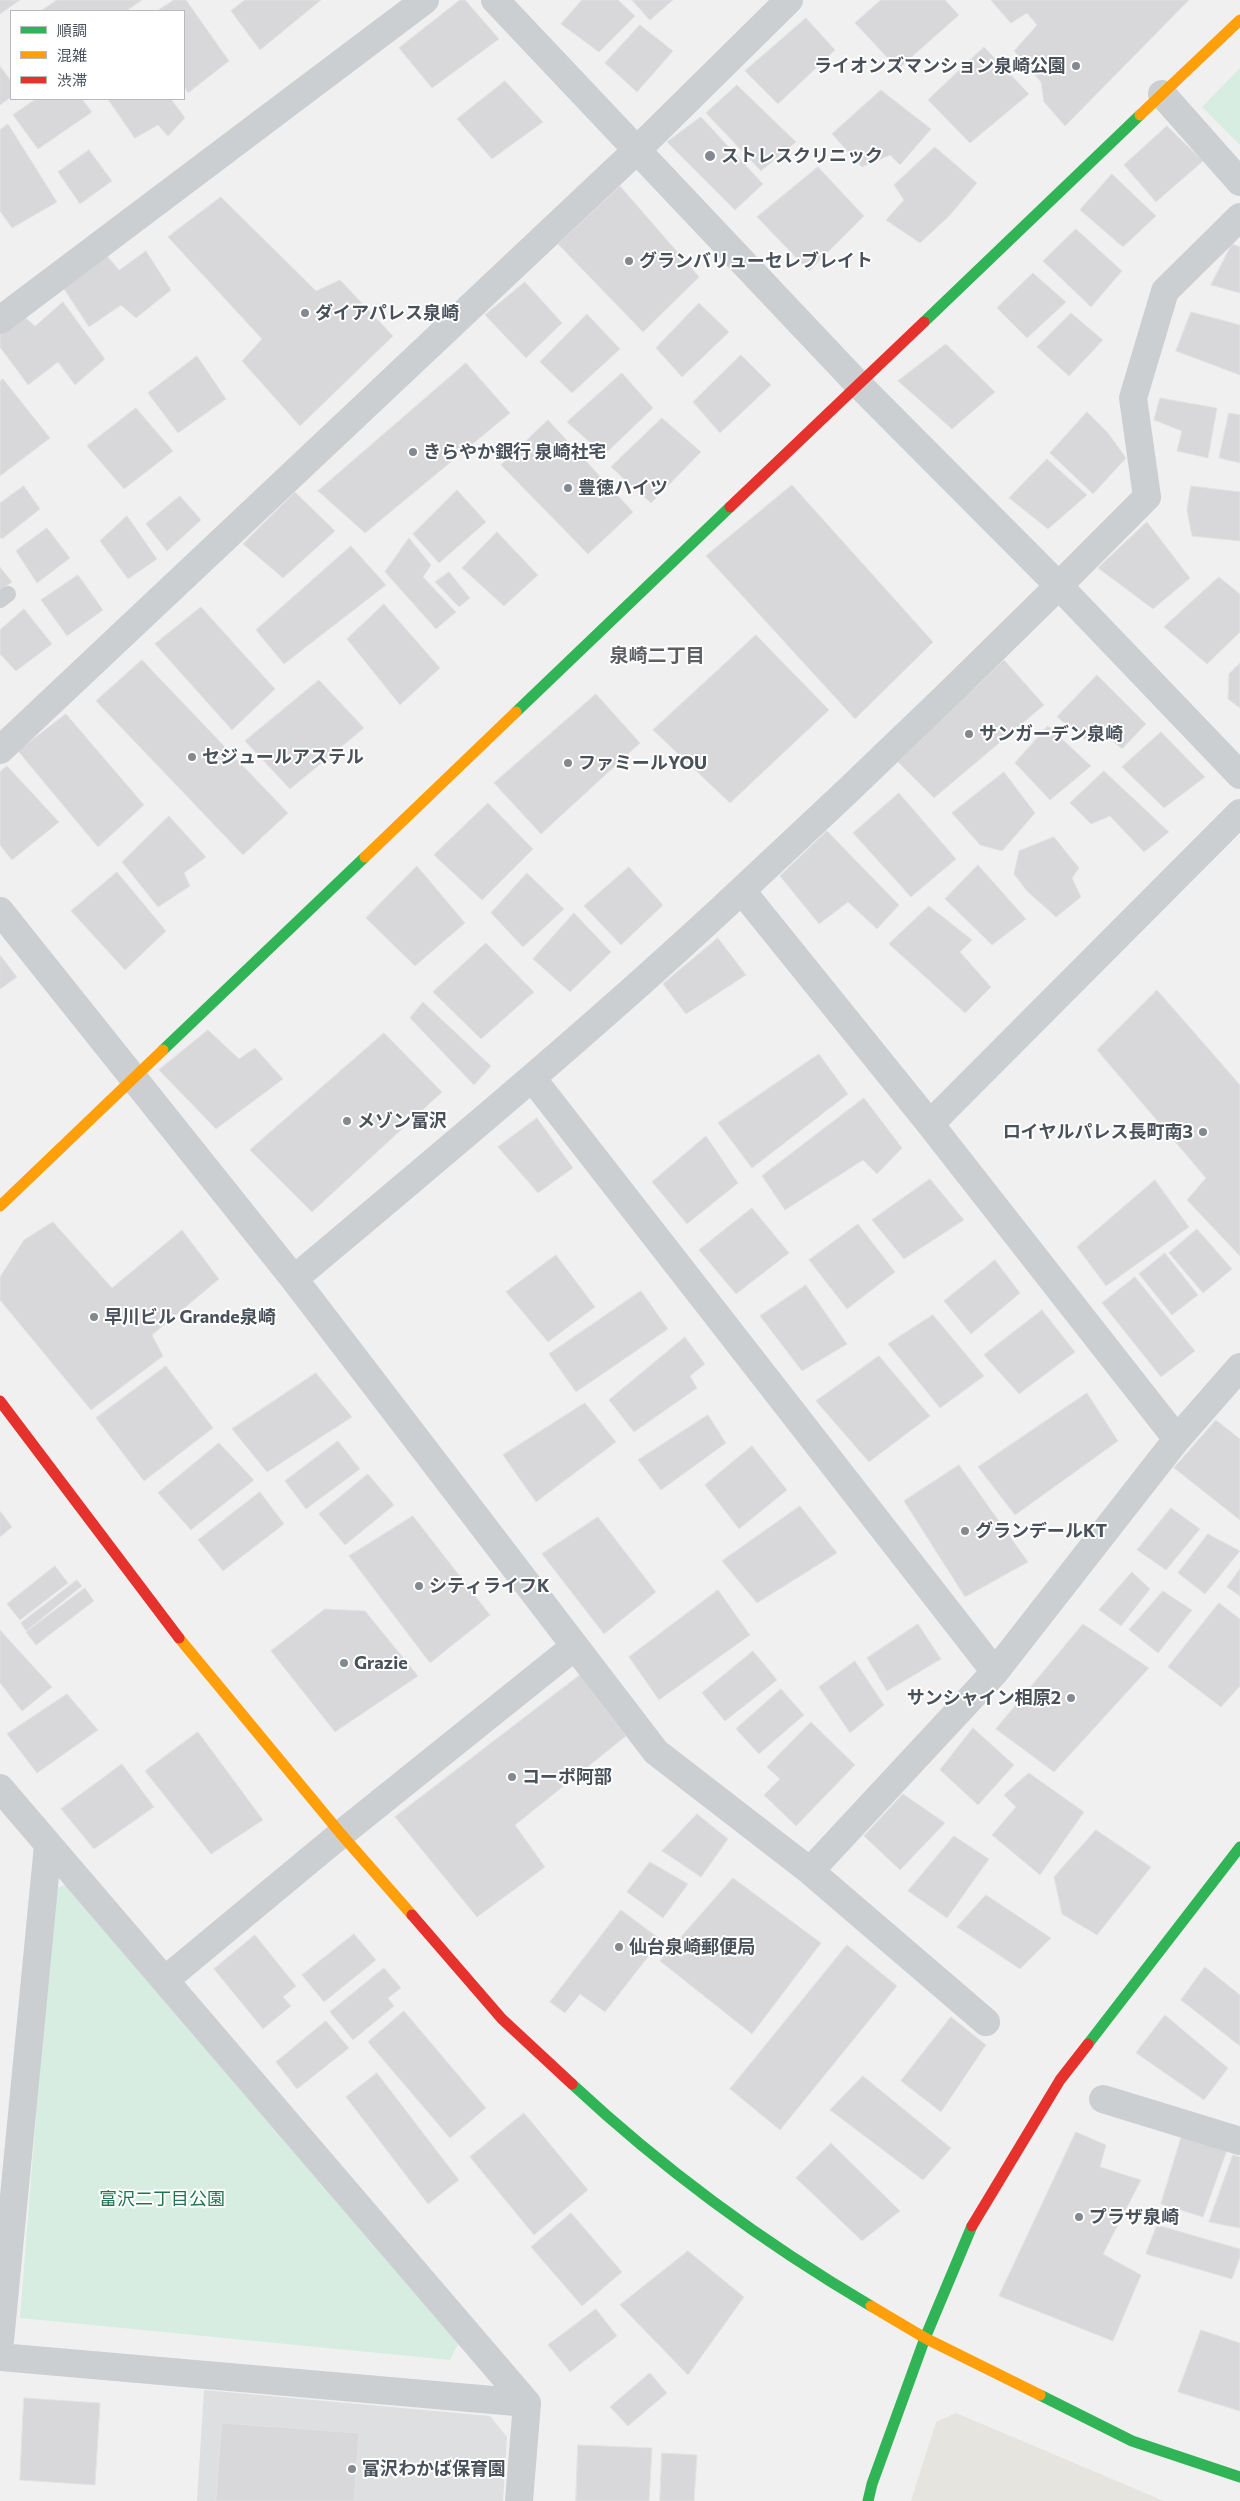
<!DOCTYPE html>
<meta charset="utf-8">
<style>
body{margin:0}
#map{position:relative;width:1240px;height:2501px;overflow:hidden;background:#f0f0f0;font-family:Commissioner,"Noto Sans JP",sans-serif}
canvas{display:block}
.legend{position:absolute;left:10px;top:10px;width:175px;height:90px;box-sizing:border-box;background:#fff;border:1px solid #b6b9bd;margin:0;padding:6px 9px;list-style:none;font-size:15px;color:#49515b}
.legend li{display:flex;align-items:center;gap:10px;height:25px}
.legend b{width:25px;border:1px solid #b6b9bd}
</style>
<div id="map">
<canvas width="1240" height="2501"></canvas>
<ul class="legend">
<li><b style="height:6px;background:#30b455"></b>順調</li>
<li><b style="height:6px;background:#ff9f0a"></b>混雑</li>
<li><b style="height:6px;background:#e5322d"></b>渋滞</li>
</ul>
</div>
<script>
const ctx = document.querySelector('canvas').getContext('2d');
ctx.lineJoin = 'round';
function paint(path, color) {
  ctx.fillStyle = color;
  ctx.fill(path, 'evenodd');
}
function strokePath(path, color, width, dash) {
  ctx.strokeStyle = color;
  ctx.lineWidth = width;
  ctx.lineCap = dash ? 'butt' : 'round';
  ctx.setLineDash(dash || []);
  ctx.stroke(path);
}
function write(font, color, halo, rows, align = 'center') {
  ctx.font = font + ' Commissioner,"Noto Sans JP",sans-serif';
  ctx.lineWidth = 4;
  ctx.setLineDash([]);
  ctx.textBaseline = 'middle';
  ctx.strokeStyle = halo;
  ctx.fillStyle = color;
  for (const [text, x, y, turn = 0] of rows) {
    ctx.save();
    ctx.translate(x, y);
    ctx.rotate((+turn || 0) * Math.PI / 180);
    ctx.textAlign = isNaN(turn) ? turn : align;
    if (halo) ctx.strokeText(text, 0, 0);
    ctx.fillText(text, 0, 0);
    ctx.restore();
  }
}
paint(new Path2D(`
 M956 2413 1164 2501H911L936 2422Z`), '#e5e4de');
paint(new Path2D(`
 M204 2390 490 2416 507 2437 503 2501H197Z`), '#dedfe0');
paint(new Path2D(`
 M1240 68V145L1202 107Z
 M68 1884 459 2342 450 2360 20 2318 54 1889Z`), '#d7ede1');
const building = new Path2D(`
 M0 0H20L0 14Z
 M57 0H142L126 11H41Z
 M174 0H186L229 61 188 93 184 86V11H157Z
 M245 0H321L260 50 231 11Z
 M460 0H465L499 39 432 88 399 48Z
 M582 0H618L635 16 599 52 561 24Z
 M632 0H673L650 20Z
 M881 0H945L959 15 898 69 855 23Z
 M991 0H1189L1065 126 1044 102 1041 82 1014 51 1037 25 1027 13 1011 23Z
 M806 18 835 50 778 104 745 71Z
 M640 25 673 51 637 92 605 63Z
 M984 47 1029 94 970 143 928 100Z
 M0 66 11 81V97L0 105Z
 M505 81 543 122 492 159 457 119Z
 M737 85 796 142 761 171 706 113Z
 M881 90 931 129 900 165 890 155 862 167 832 134Z
 M36 99H82L92 112 38 149 13 115Z
 M108 99H171L185 118 168 136 158 125 135 138Z
 M701 117 763 184 735 210 667 142Z
 M8 124 57 202 12 228 0 211V130Z
 M1167 126 1203 161 1156 202 1124 165Z
 M935 147 977 183 949 216 920 243 886 220 904 200 894 185Z
 M89 150 112 181 80 204 58 172Z
 M818 167 864 216 809 271 757 217Z
 M1112 174 1156 216 1123 247 1080 210Z
 M620 186 699 277 643 332 558 244Z
 M221 197 316 291 340 280 393 336 300 426 242 361 262 339 168 237Z
 M1076 229 1122 271 1091 307 1043 261Z
 M1232 244 1240 247V293L1211 285Z
 M146 251 171 290 136 318 121 305 89 327 64 289 107 256 119 270Z
 M1033 273 1066 302 1027 338 997 308Z
 M525 282 562 323 526 358 485 315Z
 M63 302 105 359 75 385 58 362 28 385 0 347V331L22 315 35 326Z
 M699 303 729 332 682 377 656 348Z
 M1191 312 1240 325V375L1176 351Z
 M1071 313 1103 340 1069 376 1037 347Z
 M587 314 620 349 572 393 540 362Z
 M946 344 995 392 952 429 898 381Z
 M741 355 771 385 720 433 693 402Z
 M197 356 226 399 178 433 148 393Z
 M466 363 510 413 365 533 318 491Z
 M622 373 653 408 604 455 567 422Z
 M3 379 50 438 0 476V381Z
 M1160 398 1217 408 1208 458 1177 451 1182 431 1154 420Z
 M136 408 173 451 124 489 87 446Z
 M1087 412 1108 433 1126 458 1093 494 1050 453Z
 M1229 413 1240 415V463L1219 458Z
 M662 418 701 452 651 503 611 467Z
 M548 420 633 512 588 554 501 465Z
 M1047 459 1087 495 1048 529 1009 498Z
 M792 485 933 642 855 719 706 556Z
 M24 486 40 509 2 539 0 537V503Z
 M1191 486 1240 492V541L1192 536 1187 510Z
 M457 490 486 522 439 563 413 534Z
 M295 492 335 531 283 578 243 544Z
 M180 496 201 520 167 551 146 524Z
 M127 516 157 559 128 579 100 541Z
 M1147 522 1190 578 1153 609 1098 568Z
 M47 528 70 558 37 583 16 551Z
 M497 532 538 575 504 606 462 568Z
 M409 538 431 565 423 577 456 612 436 629 385 572Z
 M351 546 386 585 284 664 256 630Z
 M0 567 12 582 0 590Z
 M449 572 470 598 459 607 435 582Z
 M78 575 103 610 67 636 41 600Z
 M1219 577 1240 594V632L1207 664 1164 627Z
 M384 604 440 668 400 705 347 639Z
 M201 607 275 689 232 730 155 644Z
 M24 609 52 644 16 671 0 654V630Z
 M756 635 829 710 730 803 653 730Z
 M142 660 288 813 243 855 96 701Z
 M1004 660 1044 705 934 798 898 762Z
 M1240 663V708L1228 699 1229 674Z
 M1097 675 1146 724 1122 749 1103 733 1088 742 1057 717Z
 M319 680 364 728 290 789 245 741Z
 M596 694 640 743 541 834 494 783Z
 M66 714 144 805 98 847 18 751Z
 M1048 726 1091 766 1050 800 1015 763Z
 M1161 732 1205 777 1164 808 1122 767Z
 M7 766 59 822 12 860 0 845V772Z
 M1104 771 1169 832 1144 852 1110 816 1091 824 1070 803Z
 M1004 772 1035 813 1002 851 980 845 952 813Z
 M899 793 956 859 911 897 853 833Z
 M488 803 533 849 482 900 434 855Z
 M169 816 206 857 184 873 190 886 158 907 122 862Z
 M827 831 899 905 877 929 848 902 819 924 780 876Z
 M1054 837 1079 868 1072 878 1081 897 1056 917 1027 891 1014 874 1019 851Z
 M978 865 1026 919 992 945 945 899Z
 M417 866 465 923 415 966 366 918Z
 M629 867 663 905 621 945 584 906Z
 M117 872 166 931 125 970 71 911Z
 M527 873 564 909 523 947 491 913Z
 M929 906 972 940 960 952 991 987 965 1013 889 944Z
 M574 913 611 952 570 992 533 959Z
 M718 938 746 975 686 1014 663 984Z
 M486 943 534 992 481 1039 433 992Z
 M0 955 17 977 0 989Z
 M1157 990 1240 1085V1256L1187 1200 1206 1178 1097 1050Z
 M423 1002 491 1066 474 1085 410 1018Z
 M208 1030 239 1059 255 1048 283 1079 216 1129 159 1070Z
 M384 1033 442 1092 312 1212 250 1150Z
 M819 1054 848 1094 752 1168 718 1123Z
 M864 1098 902 1148 877 1174 863 1160 785 1210 762 1176Z
 M537 1118 573 1168 538 1193 498 1147Z
 M706 1136 738 1183 687 1224 652 1182Z
 M930 1179 964 1220 904 1259 872 1220Z
 M1155 1180 1189 1227 1106 1286 1077 1247Z
 M752 1208 789 1253 736 1294 699 1250Z
 M53 1222 112 1288 182 1230 219 1279 152 1335 163 1356 91 1410 0 1300V1277L24 1240Z
 M858 1224 895 1272 847 1309 809 1260Z
 M1197 1229 1232 1269 1203 1293 1169 1253Z
 M1165 1253 1198 1295 1172 1315 1139 1274Z
 M556 1255 595 1307 548 1342 506 1292Z
 M995 1260 1020 1293 971 1334 944 1301Z
 M1135 1277 1195 1351 1161 1377 1102 1303Z
 M806 1285 847 1344 802 1371 760 1316Z
 M641 1291 668 1329 576 1392 549 1354Z
 M1042 1310 1075 1352 1019 1394 984 1355Z
 M933 1315 984 1376 940 1408 888 1344Z
 M685 1337 705 1364 690 1376 697 1388 634 1432 609 1400Z
 M879 1356 930 1416 869 1462 816 1401Z
 M166 1366 213 1428 144 1481 96 1418Z
 M316 1373 352 1417 267 1472 232 1429Z
 M1087 1393 1118 1441 1015 1515 978 1467Z
 M585 1403 616 1442 536 1502 503 1455Z
 M708 1415 726 1443 661 1490 638 1460Z
 M1216 1420 1240 1439V1520L1174 1468Z
 M338 1441 360 1469 306 1509 285 1481Z
 M219 1443 254 1480 191 1530 158 1493Z
 M752 1446 787 1490 739 1529 705 1485Z
 M959 1465 1028 1562 965 1597 904 1501Z
 M368 1474 394 1505 345 1545 319 1514Z
 M260 1492 284 1524 223 1571 198 1540Z
 M800 1506 837 1553 757 1603 722 1561Z
 M1171 1508 1200 1529 1166 1570 1137 1550Z
 M0 1511 12 1527 0 1537Z
 M413 1516 490 1615 430 1663 349 1556Z
 M598 1517 656 1592 604 1634 542 1554Z
 M1208 1534 1240 1551 1205 1594 1178 1573Z
 M55 1566 68 1583 20 1620 7 1604Z
 M1240 1569V1596L1227 1587Z
 M1132 1572 1150 1589 1121 1626 1099 1610Z
 M77 1580 82 1586 26 1631 21 1623Z
 M85 1588 94 1601 36 1645 26 1632Z
 M718 1590 750 1635 659 1700 629 1657Z
 M1163 1591 1192 1610 1158 1653 1129 1630Z
 M1219 1603 1240 1619V1686L1221 1707 1168 1667Z
 M325 1609 365 1611 418 1676 335 1732 271 1651Z
 M918 1624 941 1659 887 1691 867 1658Z
 M1083 1624 1149 1668 1054 1772 996 1729Z
 M0 1630 52 1687 22 1711 0 1683Z
 M753 1651 777 1680 725 1721 702 1693Z
 M855 1661 884 1705 850 1733 819 1687Z
 M580 1675 626 1736 515 1825 545 1867 477 1917 395 1817Z
 M781 1689 804 1715 759 1754 736 1729Z
 M67 1694 98 1730 37 1773 7 1734Z
 M811 1722 855 1765 796 1826 764 1795 780 1779 767 1767Z
 M973 1728 1014 1765 978 1805 940 1770Z
 M198 1732 263 1820 211 1854 145 1771Z
 M122 1764 154 1807 94 1849 61 1809Z
 M1029 1773 1084 1812 1040 1875 992 1835 1016 1807 1004 1795Z
 M903 1794 945 1823 900 1870 864 1836Z
 M697 1814 728 1839 701 1877 662 1851Z
 M1096 1830 1151 1867 1097 1935 1062 1914 1054 1877Z
 M954 1836 989 1859 947 1918 908 1891Z
 M650 1862 688 1884 663 1918 627 1892Z
 M733 1878 821 1943 752 2034 660 1961Z
 M986 1895 1051 1938 1020 1969 957 1927Z
 M621 1910 661 1940 605 2012 580 1994 565 2013 550 2002Z
 M354 1934 376 1960 324 2002 302 1975Z
 M255 1935 296 1986 283 1997 291 2006 263 2029 214 1969Z
 M847 1945 897 1986 780 2130 730 2089Z
 M1205 1967 1240 1995V2046L1181 2000Z
 M384 1968 401 1988 388 1998 394 2006 353 2040 330 2012Z
 M404 2011 486 2108 450 2138 368 2042Z
 M1165 2015 1228 2068 1204 2100 1136 2053Z
 M951 2017 986 2045 941 2112 901 2081Z
 M326 2021 349 2048 297 2089 276 2062Z
 M377 2073 459 2180 428 2204 346 2097Z
 M863 2076 951 2148 923 2180 830 2110Z
 M524 2113 588 2190 534 2235 470 2157Z
 M1076 2132 1106 2145 1100 2167 1141 2180 1103 2254 1141 2275 1113 2341 999 2296Z
 M1182 2135 1228 2147 1203 2217 1161 2204Z
 M831 2143 900 2211 862 2241 796 2178Z
 M1233 2155 1240 2157V2228L1209 2222Z
 M571 2213 622 2272 582 2306 531 2247Z
 M1157 2225 1240 2249V2257L1232 2279 1146 2254Z
 M688 2251 744 2297 688 2375 620 2305Z
 M596 2309 617 2336 570 2372 548 2345Z
 M1201 2330 1240 2343V2411L1178 2392Z
 M650 2373 667 2393 628 2426 610 2407Z
 M24 2398 100 2403 95 2485 20 2480Z
 M222 2423 359 2433 354 2501H216Z
 M578 2445 652 2448 649 2501H576Z
 M662 2453 697 2455 694 2501H660Z`);
paint(building, '#d8d8da');
strokePath(building, '#e2e2e3', 1);
strokePath(new Path2D(`
 M0 600 8 594`), '#cccfd1', 16);
strokePath(new Path2D(`
 M495 0 858 384 1059 586 1240 775
 M1162 94 1240 182
 M0 320 425 0
 M0 750 638 149 789 0
 M742 891 930 1124 1177 1439
 M0 911 294 1279 656 1752 810 1871 986 2022
 M532 1078 995 1672
 M930 1124 1240 813
 M294 1279C445 1152 598 1025 742 890 880 762 1015 631 1147 497L1133 398 1165 291 1240 217
 M0 1788 527 2403 519 2501
 M810 1871 995 1672 1177 1439 1240 1367
 M165 1980 341 1834 574 1647
 M1103 2099 1240 2141
 M0 2341 48 1845
 M0 2357 527 2403`), '#cccfd1', 28);
strokePath(new Path2D(`
 M924 322 1140 115
 M516 712 730 507
 M163 1050 365 857
 M1088 2044 1240 1847
 M572 2084C662 2168 764 2243 871 2306
 M1040 2395 1132 2441 1240 2477
 M868 2501 872 2484 925 2338 972 2226`), '#30b455', 11);
strokePath(new Path2D(`
 M1140 115 1240 20
 M365 857 516 712
 M0 1206 163 1050
 M179 1638 341 1834 412 1915
 M871 2306 925 2338 1040 2395`), '#ff9f0a', 11);
strokePath(new Path2D(`
 M730 507 924 322
 M0 1401 179 1638
 M412 1915 502 2019 572 2084
 M972 2226 1060 2080 1088 2044`), '#e5322d', 11);
for (const [x, y, r, color] of [
 [1076,66,5,"#83898f"],
 [710,156,6,"#83898f"],
 [629,261,5,"#83898f"],
 [305,313,5,"#83898f"],
 [413,452,5,"#83898f"],
 [568,488,5,"#83898f"],
 [969,734,5,"#83898f"],
 [192,757,5,"#83898f"],
 [568,763,5,"#83898f"],
 [347,1121,5,"#83898f"],
 [1203,1132,5,"#83898f"],
 [94,1317,5,"#83898f"],
 [965,1531,5,"#83898f"],
 [419,1586,5,"#83898f"],
 [344,1663,5,"#83898f"],
 [1071,1698,5,"#83898f"],
 [512,1777,5,"#83898f"],
 [619,1947,5,"#83898f"],
 [1079,2217,5,"#83898f"],
 [352,2469,5,"#83898f"]
]) {
  const dot = new Path2D();
  dot.arc(x, y, r, 0, 2 * Math.PI);
  ctx.fillStyle = color;
  ctx.fill(dot);
  strokePath(dot, '#fff', 2);
}
write('bold 18px', '#49515b', '#fff', [
 ["ライオンズマンション泉崎公園",1066,66,"right"],
 ["ストレスクリニック",721,156],
 ["グランバリューセレブレイト",639,261],
 ["ダイアパレス泉崎",315,313],
 ["きらやか銀行 泉崎社宅",423,452],
 ["豊徳ハイツ",578,488],
 ["サンガーデン泉崎",979,734],
 ["セジュールアステル",202,757],
 ["ファミールYOU",578,763],
 ["メゾン富沢",357,1121],
 ["ロイヤルパレス長町南3",1193,1132,"right"],
 ["早川ビル Grande泉崎",104,1317],
 ["グランデールKT",975,1531],
 ["シティライフK",429,1586],
 ["Grazie",354,1663],
 ["サンシャイン相原2",1061,1698,"right"],
 ["コーポ阿部",522,1777],
 ["仙台泉崎郵便局",629,1947],
 ["プラザ泉崎",1089,2217],
 ["富沢わかば保育園",362,2469]
], 'left');
write('18px', '#217551', '#fff', [
 ["富沢二丁目公園",162,2199]
]);
write('bold 19px', '#5d5f63', '#fff', [
 ["泉崎二丁目",657,656]
]);
</script>
